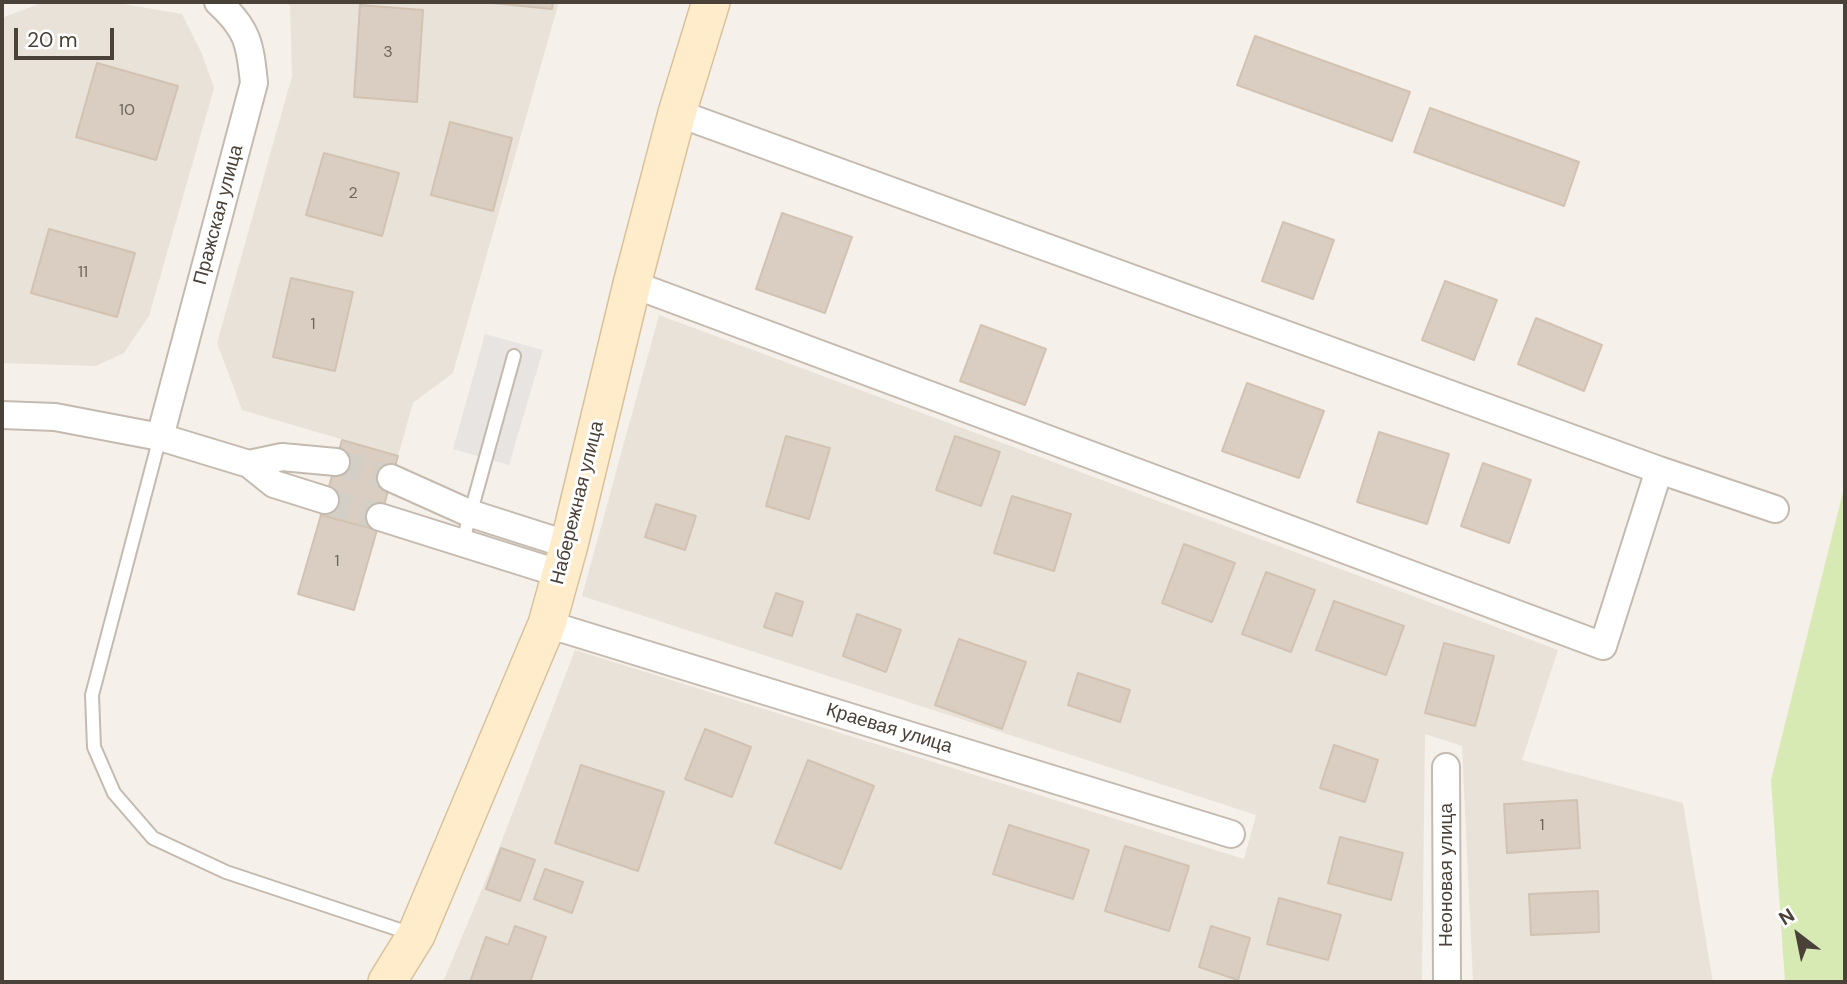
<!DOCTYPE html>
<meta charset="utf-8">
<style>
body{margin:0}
#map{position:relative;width:1847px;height:984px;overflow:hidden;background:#f5f1ea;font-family:"DM Sans",sans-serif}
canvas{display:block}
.frame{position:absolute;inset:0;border:4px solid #4a4138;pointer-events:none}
.north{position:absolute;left:1763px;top:900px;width:70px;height:70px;-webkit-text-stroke:5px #fff;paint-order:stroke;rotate:328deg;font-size:19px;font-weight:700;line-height:28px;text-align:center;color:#4a4138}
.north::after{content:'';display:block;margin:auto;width:24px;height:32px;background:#4a4138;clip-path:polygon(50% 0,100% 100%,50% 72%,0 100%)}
.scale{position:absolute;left:14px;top:28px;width:100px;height:32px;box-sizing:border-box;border:4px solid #4a4138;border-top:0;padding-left:9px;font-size:21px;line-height:24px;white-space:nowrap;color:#4a4138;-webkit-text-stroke:5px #fff;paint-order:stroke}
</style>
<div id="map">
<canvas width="1847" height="984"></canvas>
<div class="frame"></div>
<div class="north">N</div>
<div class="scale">20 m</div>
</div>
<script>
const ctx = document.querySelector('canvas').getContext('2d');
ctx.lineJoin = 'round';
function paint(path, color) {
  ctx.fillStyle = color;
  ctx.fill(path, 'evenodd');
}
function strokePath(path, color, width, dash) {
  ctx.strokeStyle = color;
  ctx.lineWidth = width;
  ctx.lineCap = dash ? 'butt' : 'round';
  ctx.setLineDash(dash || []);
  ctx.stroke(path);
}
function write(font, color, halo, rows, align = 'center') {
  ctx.font = font + ' "DM Sans",sans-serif';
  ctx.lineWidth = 6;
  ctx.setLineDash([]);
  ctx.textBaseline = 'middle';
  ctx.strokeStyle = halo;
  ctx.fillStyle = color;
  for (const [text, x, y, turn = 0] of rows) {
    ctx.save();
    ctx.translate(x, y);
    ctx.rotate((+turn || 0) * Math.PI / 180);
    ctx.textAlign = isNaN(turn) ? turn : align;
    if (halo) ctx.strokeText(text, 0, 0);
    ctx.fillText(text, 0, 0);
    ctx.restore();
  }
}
paint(new Path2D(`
 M44 2H112L182 14 202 54 214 88 149 316 124 353 96 366 2 363V18Z
 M287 2H559L453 373 413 403 398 456 242 410 217 343 292 76 290 6Z
 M659 315 1558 650 1522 760 1683 803 1713 982H1473L1462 746 1425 734 1422 982H443L497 853 575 650 1244 859 1256 815 582 596Z`), '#e9e2d8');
paint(new Path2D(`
 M1845 484V982H1785L1771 780Z`), '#d8eab3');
paint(new Path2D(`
 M485 334 543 350 509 465 453 449Z`), '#e7e4e2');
const building = new Path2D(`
 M482 2H553L552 9Z
 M360 5 423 10 417 102 354 97Z
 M1255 36 1410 92 1392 141 1237 85Z
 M97 63 178 86 156 160 76 137Z
 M1430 108 1579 162 1564 206 1414 152Z
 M450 122 512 138 493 211 431 195Z
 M324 153 399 173 382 236 306 215Z
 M782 213 852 237 825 313 756 289Z
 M1283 222 1334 240 1313 299 1262 281Z
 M49 229 135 253 117 317 31 293Z
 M291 278 353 292 335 371 273 357Z
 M1445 281 1497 300 1474 360 1422 340Z
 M1536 318 1602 345 1584 391 1518 364Z
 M981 325 1046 349 1025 405 960 381Z
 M1247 383 1324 411 1299 478 1222 451Z
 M1379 432 1449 454 1427 524 1357 502Z
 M786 436 830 448 809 519 766 506Z
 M955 436 1000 452 981 506 936 490Z
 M342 440 398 456 377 530 321 515Z
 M1483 463 1531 480 1509 543 1461 526Z
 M1012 496 1071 514 1054 571 994 553Z
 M656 504 696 516 685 550 645 537Z
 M321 515 377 530 354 610 298 594Z
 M1184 544 1235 563 1212 622 1162 603Z
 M1266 572 1315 590 1291 652 1242 634Z
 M776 593 803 602 792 636 764 627Z
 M1334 601 1404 626 1386 675 1316 650Z
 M857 614 901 630 886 672 843 656Z
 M959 639 1026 662 1002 729 935 705Z
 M1444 643 1494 656 1475 726 1425 713Z
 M1078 673 1130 690 1120 722 1068 705Z
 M705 729 751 747 732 797 685 779Z
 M1334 745 1378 760 1365 802 1320 788Z
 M808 760 874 786 841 869 775 843Z
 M581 765 664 792 638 871 555 843Z
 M1577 800 1580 848 1507 853 1504 804Z
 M1009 825 1089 850 1073 899 993 874Z
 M1340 837 1403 853 1391 900 1328 883Z
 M1125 846 1189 866 1169 931 1105 911Z
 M501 848 535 860 520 901 486 889Z
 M545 869 583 882 572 913 534 899Z
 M1598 891 1599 932 1531 935 1529 894Z
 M1279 898 1341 915 1328 960 1267 944Z
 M515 926 546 937 530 982H470L486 937 508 945Z
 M1211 926 1250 938 1238 980 1199 967Z`);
paint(building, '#dacec2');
strokePath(building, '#d2c2b2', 2);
strokePath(new Path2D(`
 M336 462 391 478
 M325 500 380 517`), '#d3cec6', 26, [26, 13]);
const lane = new Path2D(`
 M160 437 92 695 94 747 114 793 153 838 226 872 412 934
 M462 544 514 356`);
const street = new Path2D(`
 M677 113 1659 470 1775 509
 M632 284 1603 646 1659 470
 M2 415 55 417 160 437 249 464
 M160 437 254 83C250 44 248 29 218 2
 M391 478 469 513 569 545
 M325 500 274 484 249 464 282 457 336 462
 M380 517 561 574
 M547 624 1231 834
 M1446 767 1447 982`);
const secondary = new Path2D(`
 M387 982 416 935 547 624 569 545 632 284 677 113 711 2`);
strokePath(lane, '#c4baaf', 16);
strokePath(street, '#c4baaf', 30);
strokePath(secondary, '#d9c19c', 40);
strokePath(lane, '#fff', 12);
strokePath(street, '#fff', 26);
strokePath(secondary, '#ffeccb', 37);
write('16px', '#6e645a', null, [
 ["3",388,53],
 ["10",127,111],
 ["2",353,194],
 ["11",83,273],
 ["1",313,325],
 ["1",337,562],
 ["1",1542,826]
]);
write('19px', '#4a4138', '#fff', [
 ["Пражская улица",219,215,-75],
 ["Набережная улица",578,503,-76],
 ["Краевая улица",889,729,17],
 ["Неоновая улица",1447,875,-90]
]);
</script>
